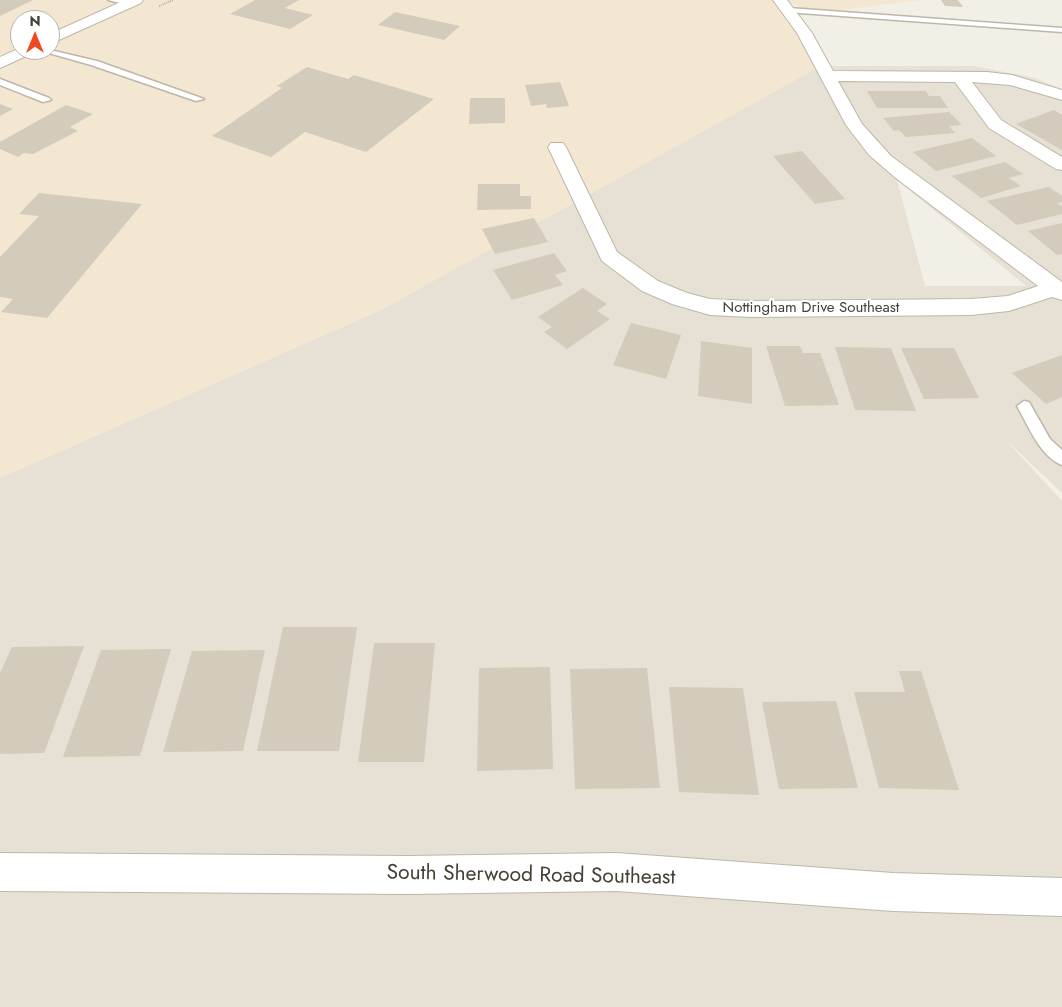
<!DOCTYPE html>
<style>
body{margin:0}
#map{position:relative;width:1062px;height:1007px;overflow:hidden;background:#f2efe6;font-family:Jost,sans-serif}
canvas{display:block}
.north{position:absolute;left:10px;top:10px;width:50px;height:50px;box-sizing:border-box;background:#fff;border:1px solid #b5b3af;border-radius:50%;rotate:0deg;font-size:14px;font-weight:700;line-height:20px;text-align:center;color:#454036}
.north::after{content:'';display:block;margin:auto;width:18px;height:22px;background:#f0491f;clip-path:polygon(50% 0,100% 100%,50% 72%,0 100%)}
</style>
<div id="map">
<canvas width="1062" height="1007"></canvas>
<div class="north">N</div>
</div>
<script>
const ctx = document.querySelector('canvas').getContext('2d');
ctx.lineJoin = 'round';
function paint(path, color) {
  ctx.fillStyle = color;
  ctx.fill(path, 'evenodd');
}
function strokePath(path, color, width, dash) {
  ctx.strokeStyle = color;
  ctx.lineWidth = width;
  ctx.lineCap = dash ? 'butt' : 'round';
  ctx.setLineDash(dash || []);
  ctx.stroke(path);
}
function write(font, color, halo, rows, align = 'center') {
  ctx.font = font + ' Jost,sans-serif';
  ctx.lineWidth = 4;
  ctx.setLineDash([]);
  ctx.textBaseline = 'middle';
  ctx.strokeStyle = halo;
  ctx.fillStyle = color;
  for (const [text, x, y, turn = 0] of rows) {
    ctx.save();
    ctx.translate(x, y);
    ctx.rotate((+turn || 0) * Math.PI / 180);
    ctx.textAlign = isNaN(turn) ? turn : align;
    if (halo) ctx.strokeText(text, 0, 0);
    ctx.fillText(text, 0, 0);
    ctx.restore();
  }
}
paint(new Path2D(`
 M804 66H972L1031 77 1062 89V493L1005 439 1062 501V1007H0V478L383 309ZM897 180 1025 285V286H925Z`), '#e6e1d4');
paint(new Path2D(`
 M0 0H781L828 62 383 309 0 478ZM20 20H50V50H20Z
 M783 0H922L817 13Z`), '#f4e7d2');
paint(new Path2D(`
 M0 0H33L0 16Z
 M255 0H299L285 8 313 15 290 29 230 14Z
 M941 0H958L963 7 945 6Z
 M395 12 460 26 444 40 378 25Z
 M307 67 348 79 354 75 434 99 366 152 305 132 271 157 212 136 282 88 277 86Z
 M560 82 569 106 547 108 546 104 531 106 525 85Z
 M867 91H926L929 96H940L948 108H877Z
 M470 98H505V123L469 124Z
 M0 104 13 109 0 116Z
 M66 105 93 114 70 127 78 131 33 154 24 153 18 157 0 149V142Z
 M1054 110 1062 115V150L1016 124Z
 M949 112 962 125 949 126 955 133 906 137 899 130 894 131 883 118Z
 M972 138 996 156 936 171 913 152Z
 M802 151 845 199 815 204 773 156Z
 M1005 162 1023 174 1009 178 1021 186 981 198 952 176Z
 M478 184H520V196H531V209L477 210Z
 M1049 187 1062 196V202L1057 203 1062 206V214L1017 225 987 201Z
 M39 193 142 204 47 318 1 312 13 299 0 297V257L39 216 19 214Z
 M534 218 548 242 495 254 482 229Z
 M1062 223V254L1057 255 1028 231Z
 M554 253 567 271 555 275 563 285 512 300 493 270Z
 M583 288 607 304 597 311 610 319 567 349 544 332 552 327 538 317Z
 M631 323 681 335 666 379 613 365Z
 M701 341 752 348V404L698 396Z
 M766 346H800L803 353H820L839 405 785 406Z
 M835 347 891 348 916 411 855 410Z
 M901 348H954L979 398 924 399Z
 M1062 355V397L1046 404 1012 373Z
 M283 627H357L339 751H257Z
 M374 643H435L424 762H358Z
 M84 646 44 753 0 754V673L12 647Z
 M171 649 140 756 63 757 101 650Z
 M265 650 243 751 163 752 192 651Z
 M550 667 553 769 477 771 479 668Z
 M647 668 660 788 575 789 570 669Z
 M899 671H921L959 790 879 788 854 692H905Z
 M669 687 743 688 759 795 679 792Z
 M836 701 858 788 779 789 762 702Z`), '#d3cbbc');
const service = new Path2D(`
 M108 0H124L132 3 128 5Z
 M789 8 1062 28V32L786 12 785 10Z
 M38 50H50L97 61 204 99 196 101 91 65Z
 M0 79 49 98 51 100 43 102 0 85Z
 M1024 401 1029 402 1050 439 1062 450V465C1040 457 1028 425 1017 406Z`);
const minor = new Path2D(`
 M773 0H787L812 33 833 71 987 72 1012 75 1062 90V100L1010 85 972 82 1001 120 1062 157V170L1056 169 989 128 955 82 838 81 862 124 891 156 1062 282V300L1052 297 1009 311 971 315 751 317 710 315 672 304 642 291 602 261 548 147 551 143H563L566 147 617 252 658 281 687 293 710 299 751 301 971 299 1008 296 1038 286 897 179 869 155 846 125 797 33Z
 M0 853 408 856 617 853 893 873 1062 878V916L893 911 617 891 408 894 0 891Z`);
const tertiary = new Path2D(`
 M125 0H143L141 3 50 44V34Z
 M20 48V50H36L33 53 0 68V57Z`);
strokePath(service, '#bdb7a9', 3);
strokePath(minor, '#bdb7a9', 2);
strokePath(tertiary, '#bdb7a9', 2);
strokePath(new Path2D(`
 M159 6 173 0`), '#beb49b', 2, [1, 1]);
paint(service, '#fff');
paint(minor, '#fff');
paint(tertiary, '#fff');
write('15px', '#454036', '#fff', [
 ["Nottingham Drive Southeast",811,308]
]);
write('21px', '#454036', '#fff', [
 ["South Sherwood Road Southeast",531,876,1]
]);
</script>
